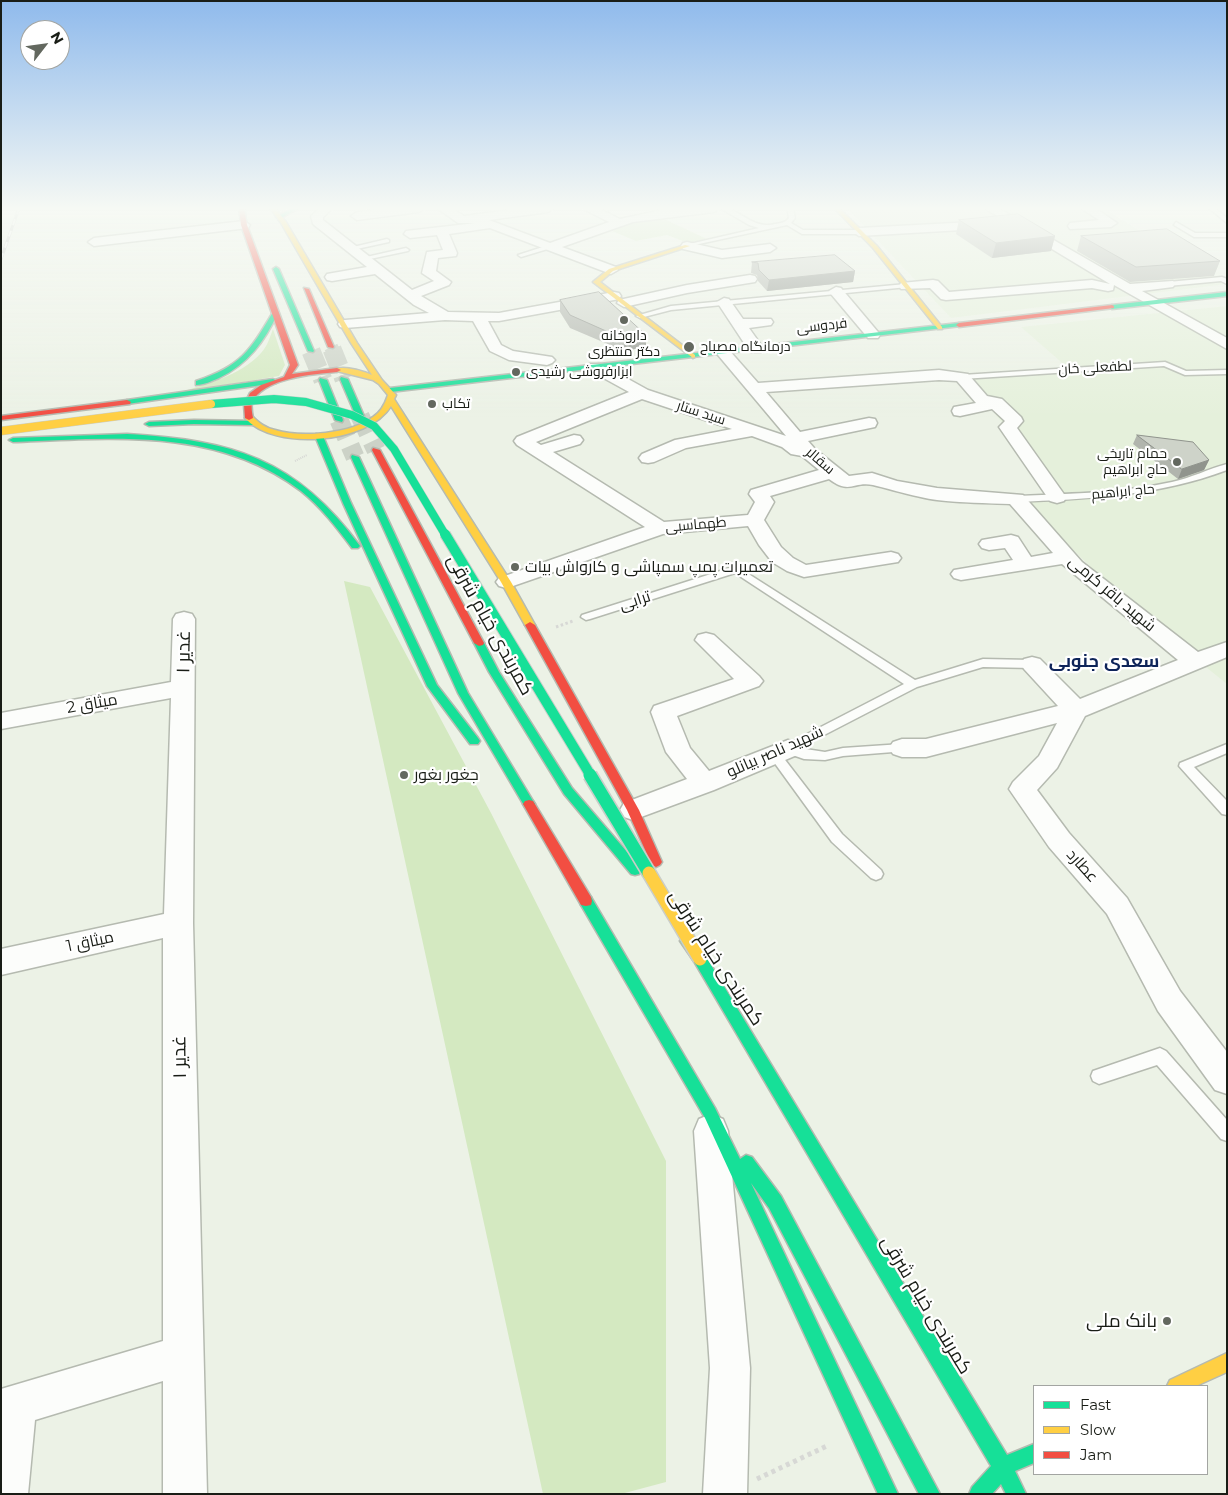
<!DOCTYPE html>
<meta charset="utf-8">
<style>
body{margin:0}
#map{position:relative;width:1228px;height:1495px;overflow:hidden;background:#ecf2e6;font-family:Montserrat,sans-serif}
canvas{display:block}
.frame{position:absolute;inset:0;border:2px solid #191d16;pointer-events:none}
.legend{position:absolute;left:1033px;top:1385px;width:175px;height:90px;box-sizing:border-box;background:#fff;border:1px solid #a3a5a2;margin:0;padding:6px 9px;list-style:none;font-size:15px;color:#191d16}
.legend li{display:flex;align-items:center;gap:10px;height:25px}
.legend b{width:25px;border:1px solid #a3a5a2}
.north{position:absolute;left:20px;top:20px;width:50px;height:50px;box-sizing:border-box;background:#fff;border:1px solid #a3a5a2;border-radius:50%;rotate:60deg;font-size:14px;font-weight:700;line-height:20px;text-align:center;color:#191d16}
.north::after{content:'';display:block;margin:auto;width:18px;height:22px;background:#63685f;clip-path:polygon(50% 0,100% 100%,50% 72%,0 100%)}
</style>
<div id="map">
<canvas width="1228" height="1495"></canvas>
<div class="frame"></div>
<ul class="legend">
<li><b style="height:6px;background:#16e098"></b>Fast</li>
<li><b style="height:6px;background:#ffcf43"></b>Slow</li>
<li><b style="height:6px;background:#f24e42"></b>Jam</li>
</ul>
<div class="north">N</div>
</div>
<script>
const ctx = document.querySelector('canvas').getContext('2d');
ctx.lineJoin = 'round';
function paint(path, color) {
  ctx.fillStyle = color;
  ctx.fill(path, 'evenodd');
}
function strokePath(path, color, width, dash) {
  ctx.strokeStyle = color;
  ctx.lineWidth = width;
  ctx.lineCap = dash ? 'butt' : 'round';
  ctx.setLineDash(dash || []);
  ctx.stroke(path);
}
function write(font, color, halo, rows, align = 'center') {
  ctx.font = font + ' Montserrat,Cairo,sans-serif';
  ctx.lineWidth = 4.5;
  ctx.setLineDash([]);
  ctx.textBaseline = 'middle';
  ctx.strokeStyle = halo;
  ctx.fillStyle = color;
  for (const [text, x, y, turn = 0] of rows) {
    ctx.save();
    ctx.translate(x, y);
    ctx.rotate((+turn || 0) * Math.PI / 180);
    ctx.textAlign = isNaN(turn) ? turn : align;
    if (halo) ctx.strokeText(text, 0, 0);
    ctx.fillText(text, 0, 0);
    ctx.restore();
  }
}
paint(new Path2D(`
 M847 208H1103L1227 284 951 318Z
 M1227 306V684L1130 606 1023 500 1059 495 967 378 1069 369 1021 327Z`), '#e5f0db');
paint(new Path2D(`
 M660 217 707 239 688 243 667 235 636 241 612 231 637 221Z
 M273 329 285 365 279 376 177 393C206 384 240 376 261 353 267 347 270 337 273 329Z
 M344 581 370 587 491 813 666 1161V1482L621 1494H543Z`), '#d4e9c1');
strokePath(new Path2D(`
 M331 347 333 351`), '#ccd2c7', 14, [14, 8]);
strokePath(new Path2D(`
 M332 349 344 379
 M311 351 323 380
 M360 416 376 450
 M339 420 355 457`), '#ccd2c7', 19, [19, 9]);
const lane = new Path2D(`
 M720 208C740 207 751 230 775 224 781 223 785 223 789 218L787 208H793L795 218 791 223 803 230H859L862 232 859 234H802L787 225 685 247V245L759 228 749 225Z
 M1209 208H1215L1227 218V223Z
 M1176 222 1195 233H1227V237H1194L1174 225Z
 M387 239 389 240V242L352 250 349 248Z
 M549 245 552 247 551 248 521 257 518 255Z
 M406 248 409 250 408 251 365 260 362 258Z
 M1222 277 1227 279V284L1221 281 1168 286 1165 284 1168 282Z
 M906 284 909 286 908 287 671 310 640 318 636 316 671 306Z
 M1165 362 1186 371 1227 370V374L1185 375 1164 366 962 379 958 377 962 375Z
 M1227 464V470C1158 496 1088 499 1016 502L1011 499 1016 496C1068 494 1121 493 1172 482 1191 478 1208 469 1227 464Z
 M736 566 915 680 983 659 1032 660 1038 664 1032 668 983 667 917 687 799 748 825 752 843 748 902 744 908 748 906 751 843 756 825 760 804 759 784 752 782 749 784 746 904 684 735 573 590 619 586 620 581 617 582 615Z
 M1227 744V753L1194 767 1227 801V815L1222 814 1179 766 1180 763Z
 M775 751 779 752 842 834 881 870 883 874 881 878 876 880 871 878 832 842 771 758 769 755 771 752Z
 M1160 1048 1166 1051 1227 1120V1141L1221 1139 1157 1065 1099 1084 1093 1081 1091 1076 1093 1071Z`);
const street = new Path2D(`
 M320 208H333L323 217V220L412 290 434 281 422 273 427 252 443 250 437 235 410 238 404 234 406 231 476 223H458L437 208H451L464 216 524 208H554L548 212 489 220 550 243 609 222 585 210 583 208H598L620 219 666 209 720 208 714 212 633 222 562 247 616 267 618 270 611 274 490 228 449 234 457 253 456 256 438 258 436 271 451 282 449 285 421 296 448 312 499 313 614 292 619 293 621 296 619 299 614 300 499 321H488L501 345 513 351 552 357 555 360 552 363 547 365 509 360 490 351 473 321 445 320 345 328 340 327 338 324 340 321 345 320 429 313 414 305 375 274 332 281 327 280 325 277 327 274 367 267 313 224 311 216Z
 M393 208H425L419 212 357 220 351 216 357 212Z
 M984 208H998L1130 284 1173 281 1175 284 1173 287 1142 291 1227 338V349L1114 285 1113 290 1108 291 1092 288 946 300 941 299 930 288 901 289 899 286 901 283 933 280 938 281 949 292 1092 280 1110 284Z
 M1081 208H1095L1117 223 1111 227 1070 229 1068 226 1070 223 1099 220Z
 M244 221 250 225 248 228 94 246 88 242 94 238Z
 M992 221 996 222 998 225 996 228 859 236 853 232 859 228Z
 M687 242 722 250 770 244 776 248 770 252 722 258 683 249 681 246 683 243Z
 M750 275 755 276 757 279 755 282 687 293 624 307 617 303 619 300 687 285Z
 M836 287 841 288 878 332 880 335 878 338H868L831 294 829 291Z
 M724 298 729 299 743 319H771L773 322 771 325 749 328 764 349 761 352H751L748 349 717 302Z
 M723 347 728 349 758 383 939 370 968 374 987 396 1002 399 1021 417 1023 421 1017 428 1066 497 1064 501 1057 503 1050 501 999 427 1005 421 992 409 960 416 954 415 952 411 954 407 976 403 957 381 939 380 766 392 800 432 869 418 875 419 877 423 875 427 808 441 815 449 849 476 872 473 897 481 937 488 1023 495 1082 562 1198 652 1227 642V657L1085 716 1057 768 1037 790 1069 833 1127 898 1180 991 1227 1052V1094L1215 1090 1158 1011 1107 914 1049 847 1009 789 1013 782 1039 756 1057 723 926 757H902L893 754 889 748 893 742 902 739H926L1058 706 1024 669 1021 664 1024 659 1032 657 1040 659 1080 699 1178 660 1062 564 961 580 954 578 951 574 954 570 1013 560 1005 548 989 550 982 548 979 544 982 540 1011 535 1018 537 1031 557 1053 553 1010 504C986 503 961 503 937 500 915 497 894 490 873 485 853 481 850 495 829 479L770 496 774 502 764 520 781 547 793 558 806 565 891 552 898 554 901 558 898 562 804 577 787 571 772 562 759 545 748 526 663 534 513 586 506 588 499 586 496 582 499 578 645 527 517 445 514 441 517 437 629 392 589 370 587 367 589 364H601L648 390 786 436 718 355 715 352 718 349ZM642 399 732 429 675 440 642 454 639 458 642 462 648 463 654 462 686 448 752 436 782 447 791 454 802 456 819 470 751 490 749 494 755 502 748 515 664 522 553 452 580 444 583 440 580 436 574 435 541 445 536 442Z
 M184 612 192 614 195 619 193 923 207 1494H163V1381L35 1420 28 1494H1V1389L163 1341V938L1 975V949L164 914 171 698 1 729V713L171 682 173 619 176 614Z
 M706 633 714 635 759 676 763 681 759 686 677 716 690 748 709 771 788 740 797 743 801 749 797 755 714 790 633 820 624 817 620 810 624 803 687 779 666 752 651 712 654 706 734 679 695 640 698 635Z
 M711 1114 723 1119 728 1131 750 1368 747 1494H703L710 1368 694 1131 699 1119Z`);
const fast = new Path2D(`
 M292 208H299L281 218 276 217Z
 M276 267 279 269 314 351 313 352 308 351 273 269Z
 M1227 292V296L1112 309 1109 307 1112 305Z
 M273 312 278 313C264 342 248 364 219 378 212 381 204 385 196 385V381C241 366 250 351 273 312Z
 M959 323 962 325 961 326 390 392 386 390 390 388Z
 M341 377 348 379 364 416 363 418 356 416 340 379Z
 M320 378 327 380 343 420 342 422 335 420 319 380Z
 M273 379 277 381 276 383 127 404 123 402 127 400Z
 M194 420 253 421 257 423 253 425 194 424 149 426 145 424 149 422Z
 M127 434C231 440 296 458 360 546L358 548H352C337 528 321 507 301 491 217 427 113 438 13 442L9 440 13 438Z
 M316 434 323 436 351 503 437 685 478 738 480 741 478 744H470L427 686 343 503 315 436Z
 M352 455 359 457 468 693 533 801 535 804 533 807H525L458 693 351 457Z
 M479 640 484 643 499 672 572 788 639 866 641 870 639 874 635 875 631 874 564 794 489 672 474 643Z
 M586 896 591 897 715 1108 740 1159 746 1155 752 1157 781 1196 940 1494H919L769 1208 751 1183 898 1494H878L705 1118 581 905 580 901 581 897Z
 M687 935 692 937 705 955 1007 1455 1034 1444V1463L1015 1471 1026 1494H1006L1001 1484 992 1494H969L972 1487 991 1466 695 963 680 941 682 937Z`);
const slow = new Path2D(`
 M270 208H275L286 222 357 343 382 380 396 395 394 399 511 582 535 625 533 627H527L525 625 501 582 391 406C368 444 274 451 245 418L252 416C259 423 265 428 275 430 301 438 351 434 373 417 381 412 385 404 388 395L379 384 373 380 333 370C343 365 362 371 372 375L351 343 281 223Z
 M834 208H839L877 246 942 327V329H938L873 248Z
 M685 245 690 246 613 271 600 282 695 355V357L693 358 593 282 609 269Z
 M1227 1353V1372L1196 1386H1167L1170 1380Z`);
const jam = new Path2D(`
 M239 208H244L247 225 298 365 292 374 337 368 341 370 337 372C314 374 262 378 252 403 251 407 252 413 253 418L249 420 245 418 244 405 250 393 261 385 284 377 290 365 241 225Z
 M304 288 309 289 334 347 333 348 328 347Z
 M1112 305 1114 306V308L959 327 956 325 959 323Z
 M127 400 131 402 130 404 1 420V416Z
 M373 448 380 450 484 643 483 645 479 646 474 643 372 450Z
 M530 622 535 625 639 810 662 862 660 865 656 867 652 865 627 810 525 625Z
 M529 800 533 801 591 897 592 901 591 905 586 906 581 905 523 804 525 801Z`);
strokePath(lane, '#b5bab0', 3);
strokePath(street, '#b5bab0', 3);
strokePath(fast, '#b5bab0', 3);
strokePath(slow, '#b5bab0', 3);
strokePath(jam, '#b5bab0', 3);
strokePath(new Path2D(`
 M295 461 307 455`), '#d7d8d5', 2, [1, 1]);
strokePath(new Path2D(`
 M556 627 573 621`), '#d7d8d5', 3, [2.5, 2.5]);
strokePath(new Path2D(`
 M757 1479 829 1445`), '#d7d8d5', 5, [4, 4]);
paint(lane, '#fcfdfb');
paint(street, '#fcfdfb');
paint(fast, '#16e098');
paint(slow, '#ffcf43');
paint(jam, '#f24e42');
const rail = new Path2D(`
 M1 259 19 208`);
strokePath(rail, '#babcb8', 3);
strokePath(rail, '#fff', 2, [6]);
const fastBridgeFar2 = new Path2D(`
 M211 404 274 399 306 402 352 415 374 426 394 449 446 536`);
const fastBridgeFar1 = new Path2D(`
 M445 534 591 776`);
const fastBridge = new Path2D(`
 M590 775 649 873`);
const slowBridgeFar1 = new Path2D(`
 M1 431 211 404`);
const slowBridge = new Path2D(`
 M649 873 700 959`);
strokePath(fastBridgeFar2, '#cacdc8', 9, []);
strokePath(fastBridgeFar1, '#cacdc8', 12, []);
strokePath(fastBridge, '#cacdc8', 16, []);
strokePath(slowBridgeFar1, '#cacdc8', 9, []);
strokePath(slowBridge, '#cacdc8', 16, []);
strokePath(fastBridgeFar2, '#16e098', 8);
strokePath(fastBridgeFar1, '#16e098', 10);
strokePath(fastBridge, '#16e098', 13);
strokePath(slowBridgeFar1, '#ffcf43', 8);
strokePath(slowBridge, '#ffcf43', 13);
paint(new Path2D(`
 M959 220 1055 236 1051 251 992 258 956 234Z
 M1081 236 1220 261 1214 276 1130 282 1077 251Z
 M752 262 855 271 853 282 767 291 758 281 757 275 751 273Z
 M560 300 646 335V347L624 351 570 328 560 312Z
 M1137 435 1209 460 1204 470 1178 479 1133 444Z`), '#b1b5ad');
paint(new Path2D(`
 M1055 236 1051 251 992 258 996 243Z
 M855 271 853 282 767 291 769 280Z
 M646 335V347L624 351V339Z
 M1209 460 1204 470 1178 479 1182 469Z`), '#90948d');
const building = new Path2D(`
 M1018 214 1055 236 996 243 959 220Z
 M1167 229 1220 261 1136 267 1081 236Z
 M835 255 855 271 769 280 759 270 758 263 752 262Z
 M599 292 646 335 624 339 570 315 560 300Z
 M1137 435 1193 442 1209 460 1182 469Z`);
paint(building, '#ced3c9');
strokePath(building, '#90948d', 1);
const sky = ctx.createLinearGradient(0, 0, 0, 417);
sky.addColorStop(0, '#8fbaec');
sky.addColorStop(0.5, '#f6f9f4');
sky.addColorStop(1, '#f6f9f400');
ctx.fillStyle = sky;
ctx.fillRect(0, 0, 1228, 417);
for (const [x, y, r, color] of [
 [624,320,5,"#63685f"],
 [689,347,6,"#63685f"],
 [516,372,5,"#63685f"],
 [432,404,5,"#63685f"],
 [1177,462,5,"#63685f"],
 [515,567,5,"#63685f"],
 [404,775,5,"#63685f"],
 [1167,1321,5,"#63685f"]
]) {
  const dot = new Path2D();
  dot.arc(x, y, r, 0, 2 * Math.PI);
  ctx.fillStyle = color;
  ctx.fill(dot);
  strokePath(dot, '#fff', 2);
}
write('14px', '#191d16', '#fff', [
 ["فردوسی",822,326,-6],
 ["لطفعلی خان",1095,368,-3],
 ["سید ستار",701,413,18],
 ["سقالر",820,461,41],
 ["حاج ابراهیم",1123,492,-5],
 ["طهماسبی",696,525,-5]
]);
write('14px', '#191d16', '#fff', [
 ["داروخانه",624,336,"center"],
 ["دکتر منتظری",624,352,"center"],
 ["درمانگاه مصباح",700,347],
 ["ابزارفروشی رشیدی",526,372],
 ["تکاب",442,404],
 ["حمام تاریخی",1167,454,"right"],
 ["حاج ابراهیم",1167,470,"right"]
], 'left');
write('16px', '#191d16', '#fff', [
 ["تعمیرات پمپ سمپاشی و کارواش بیات",525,567],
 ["جغور بغور",414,775]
], 'left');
write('16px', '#191d16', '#fff', [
 ["شهید باقر کرمی",1112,594,40],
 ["ترابی",635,601,-18],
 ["میثاق 2",92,704,-10],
 ["شهید ناصر بیانلو",775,752,-24],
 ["عطارد",1082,866,48],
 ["میثاق 1",90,942,-12]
]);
write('bold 18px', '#0e2459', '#fff', [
 ["سعدی جنوبی",1104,662]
]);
write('19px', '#191d16', '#fff', [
 ["کمربندی خیام شرقی",490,625,61],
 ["غدیر ۱",184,652,-89],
 ["کمربندی خیام شرقی",716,958,57],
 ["غدیر ۱",180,1057,-91],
 ["کمربندی خیام شرقی",926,1305,59]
]);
write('19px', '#191d16', '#fff', [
 ["بانک ملی",1157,1321]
], 'right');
</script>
